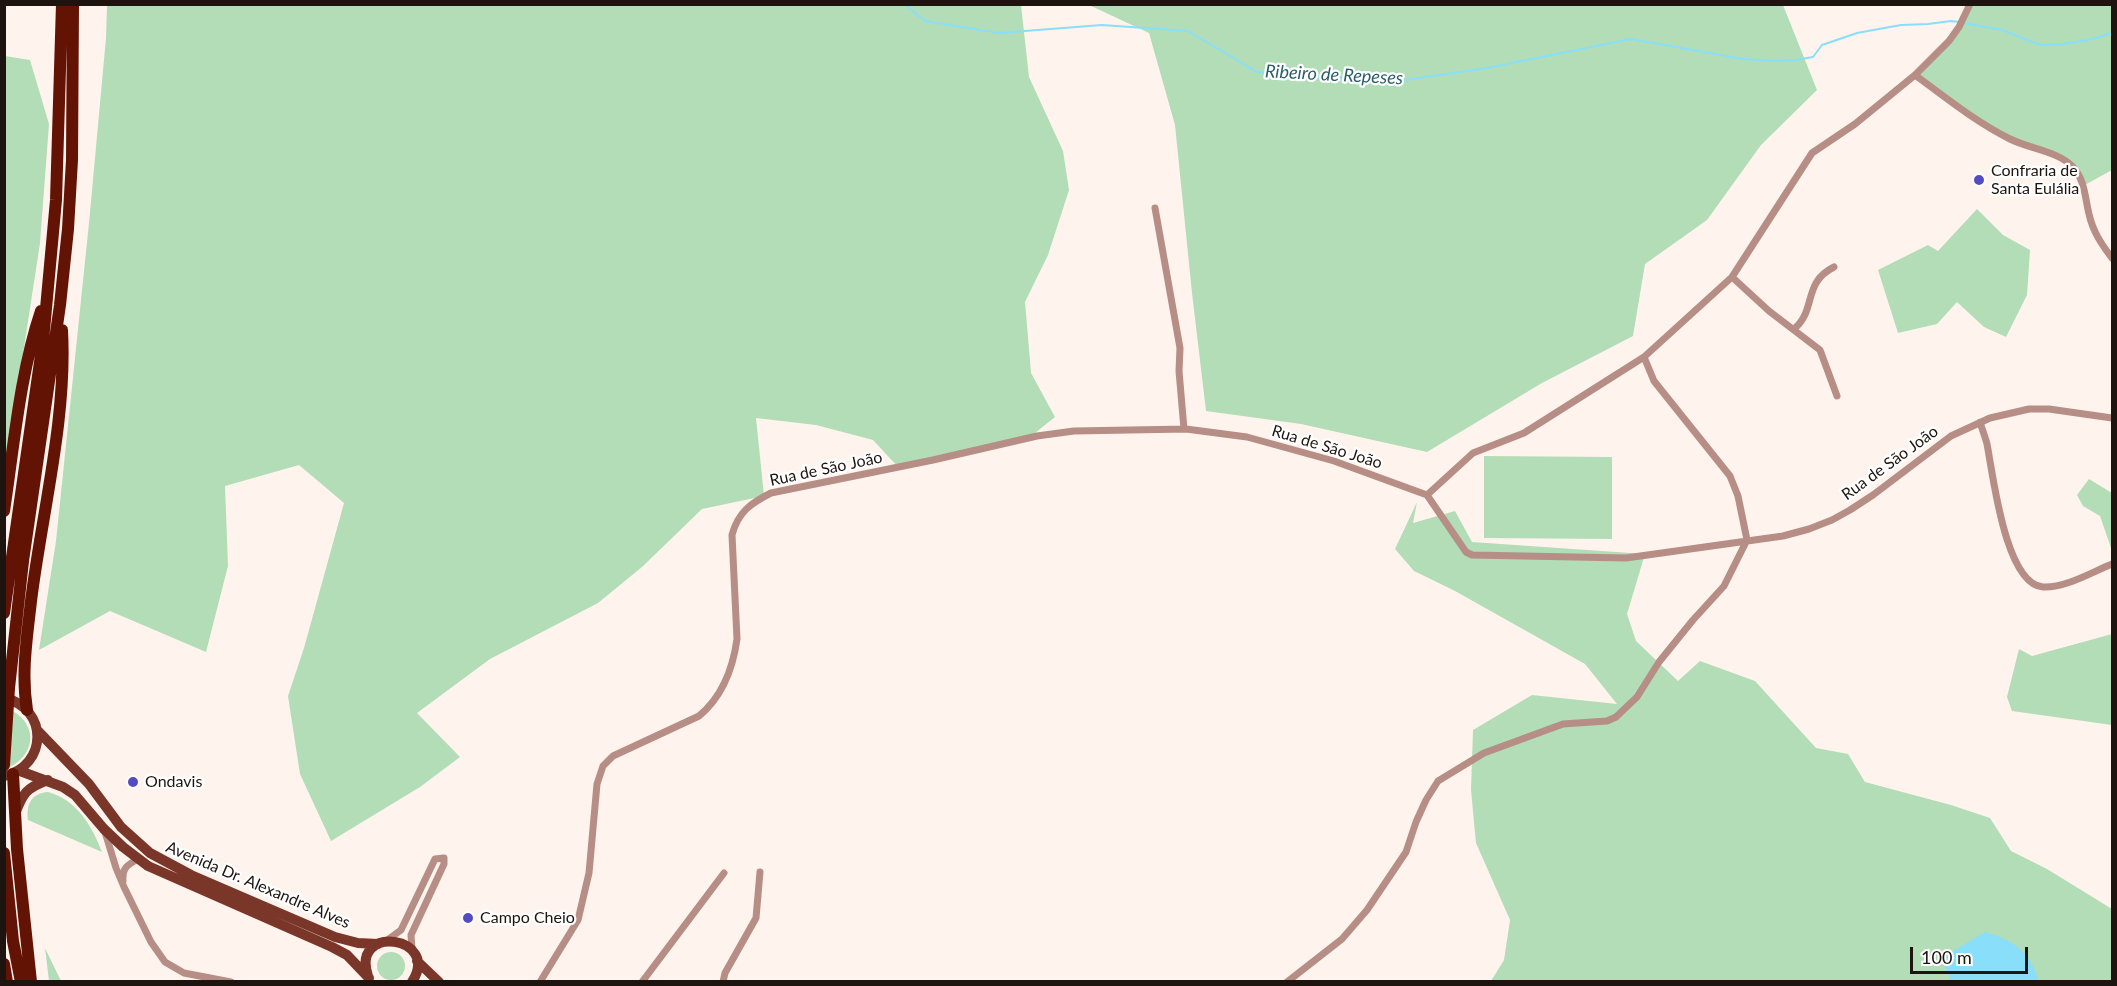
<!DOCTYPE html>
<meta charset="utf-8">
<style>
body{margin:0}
#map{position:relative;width:2117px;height:986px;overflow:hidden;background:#fff3ee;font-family:Lato,sans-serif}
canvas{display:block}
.frame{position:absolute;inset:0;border:6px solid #1d140f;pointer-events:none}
.scale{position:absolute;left:1910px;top:947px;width:118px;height:27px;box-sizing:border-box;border:3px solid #1d140f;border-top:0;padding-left:8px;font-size:18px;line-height:21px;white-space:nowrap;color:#1d140f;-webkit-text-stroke:4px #fff;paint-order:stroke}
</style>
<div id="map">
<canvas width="2117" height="986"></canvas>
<div class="frame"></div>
<div class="scale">100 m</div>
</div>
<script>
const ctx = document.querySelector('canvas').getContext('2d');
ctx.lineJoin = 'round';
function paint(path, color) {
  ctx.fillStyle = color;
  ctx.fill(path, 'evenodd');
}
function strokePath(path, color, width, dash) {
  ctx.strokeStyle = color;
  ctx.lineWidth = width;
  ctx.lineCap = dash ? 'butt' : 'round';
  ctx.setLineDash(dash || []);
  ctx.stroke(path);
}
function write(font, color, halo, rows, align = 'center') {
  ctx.font = font + ' Lato,sans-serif';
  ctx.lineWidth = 4.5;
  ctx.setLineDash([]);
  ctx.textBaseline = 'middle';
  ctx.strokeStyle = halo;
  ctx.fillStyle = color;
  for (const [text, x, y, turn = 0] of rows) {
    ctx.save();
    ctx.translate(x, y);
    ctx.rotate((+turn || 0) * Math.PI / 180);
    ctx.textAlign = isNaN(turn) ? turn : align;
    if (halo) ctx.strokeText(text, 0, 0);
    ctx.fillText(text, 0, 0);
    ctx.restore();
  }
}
paint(new Path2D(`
 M107 5H1021L1029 77 1063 151 1069 190 1048 255 1025 302 1031 373 1055 417 1030 437 899 468 873 440 816 425 756 418 764 496 702 509 642 567 598 603 490 659 417 713 460 757 420 787 331 841 300 774 288 696 304 648 344 503 299 465 225 486 228 566 206 652 110 611 39 650 56 541 89 223 106 38Z
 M1089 5H1783L1817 90 1761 145 1707 220 1645 264 1633 336 1542 383 1427 452 1301 424 1206 411 1192 293 1175 125 1149 33Z
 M1970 5H2112V170L2083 186 2064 160 2011 140 1915 75 1937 54Z
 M5 56 30 60 49 124 40 243 5 472Z
 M1977 209 2003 235 2030 250 2027 295 2006 337 1984 327 1957 302 1937 324 1898 333 1878 270 1928 245 1938 251Z
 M1484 456 1612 457V539L1484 538Z
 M2089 479 2112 493 2111 548 2100 516 2083 506 2077 495Z
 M1417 502 1413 523 1455 511 1472 542 1645 554 1627 614 1636 641 1678 681 1700 661 1755 681 1816 748 1848 754 1865 782 1951 805 1990 818 2011 851 2047 869 2112 909V981H1491L1504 960 1510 920 1476 843 1471 790 1473 730 1532 695 1617 704 1585 664 1455 591 1414 571 1395 549Z
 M2112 634V725L2012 711 2007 697 2019 649 2032 656Z
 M7 708C37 721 39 753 8 768Z
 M48 792C77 800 92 826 102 852L28 820C26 805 31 793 48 792Z
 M45 948 61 981H49Z
 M377 966a14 14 0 1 1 28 0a14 14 0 1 1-28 0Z`), '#b2ddb6');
paint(new Path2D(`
 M1985 932C2005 938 2021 945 2032 964 2035 969 2036 976 2039 981H1951L1942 961 1948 954Z`), '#89dffa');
strokePath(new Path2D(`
 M904 4 925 21 999 33 1102 25 1188 31 1257 72 1398 81 1487 68 1631 39 1743 59 1776 61 1796 60 1813 57 1822 45 1857 33 1901 25 1928 24 1951 21 1959 22
 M1964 23 2002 30 2040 45 2063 44 2093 39 2112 33`), '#89dffa', 2);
strokePath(new Path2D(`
 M1915 75C1946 98 1976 122 2010 139 2030 149 2058 151 2073 167 2085 180 2085 198 2089 214 2093 232 2102 245 2112 258
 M1155 208 1180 348 1179 371 1184 429
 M1732 277 1769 311 1820 350 1837 396
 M1794 329C1817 310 1802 283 1834 267
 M1644 357 1654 381 1730 476 1738 496 1747 540
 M1980 422C1982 429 1985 436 1987 444 1993 474 2005 584 2043 587 2066 588 2092 572 2112 564
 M1427 495 1473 453 1524 433 1644 357 1732 277 1812 153 1855 124 1915 75 1949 41 1959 27 1970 4
 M105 832 116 868 124 887 151 942 165 962 184 973 231 982
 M123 881C122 868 127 865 138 859
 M386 941 401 930 435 859 444 858V864L411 935 412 949
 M540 982 578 920 589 873 597 784 603 766 613 756 699 716C722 697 733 668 737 639L732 535C738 512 751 503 771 493L933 460 1037 436 1074 431 1186 429 1247 437 1334 461 1427 495 1466 552 1472 555 1626 558 1783 536 1809 529 1832 520 1850 510 1873 495 1951 436 1990 418 2029 409H2049L2112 418
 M642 982 724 873
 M723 982 725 973 756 918 760 872
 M1287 982 1342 939 1367 910 1406 852 1416 822 1426 800 1438 781 1484 753 1563 724 1607 721 1616 717 1637 697 1659 662 1693 620 1724 586 1747 540`), '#b68e85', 7);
strokePath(new Path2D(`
 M4 698C49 708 48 766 4 776
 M37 730 89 784 121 827 150 853 191 875 335 937 358 943 378 944
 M20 771 63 787 75 795 104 829 123 847 148 866 332 947 347 955 369 978
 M15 814C23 793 26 788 48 780
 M417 961 439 982
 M368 976C350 923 442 936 412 982`), '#7a3729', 10);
strokePath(new Path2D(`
 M4 511C14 445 20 373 41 311
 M4 613 43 341 56 200 62 4
 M9 688 23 561 60 305 68 229 72 160 73 4
 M27 710C21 673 27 638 31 601 42 512 67 419 62 330
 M13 774 17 849 31 982
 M4 853 13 941 21 982
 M4 964 7 982`), '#621304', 12);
strokePath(new Path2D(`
 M4 765 9 688`), '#621304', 12);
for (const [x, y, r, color] of [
 [1979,180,6,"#544bc2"],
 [133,782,6,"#544bc2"],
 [468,918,6,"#544bc2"]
]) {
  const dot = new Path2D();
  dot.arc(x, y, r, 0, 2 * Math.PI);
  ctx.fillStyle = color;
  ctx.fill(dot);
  strokePath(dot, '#fff', 2);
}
write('16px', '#1d140f', '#fff', [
 ["Confraria de",1991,171],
 ["Santa Eulália",1991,189],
 ["Ondavis",145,782],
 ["Campo Cheio",480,918]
], 'left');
write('16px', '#1d140f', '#fff', [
 ["Rua de São João",1327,447,17],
 ["Rua de São João",1890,463,-36],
 ["Rua de São João",826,469,-12],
 ["Avenida Dr. Alexandre Alves",258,885,23]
]);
write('italic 18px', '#2b5c6a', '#fff', [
 ["Ribeiro de Repeses",1334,75,3]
]);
</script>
